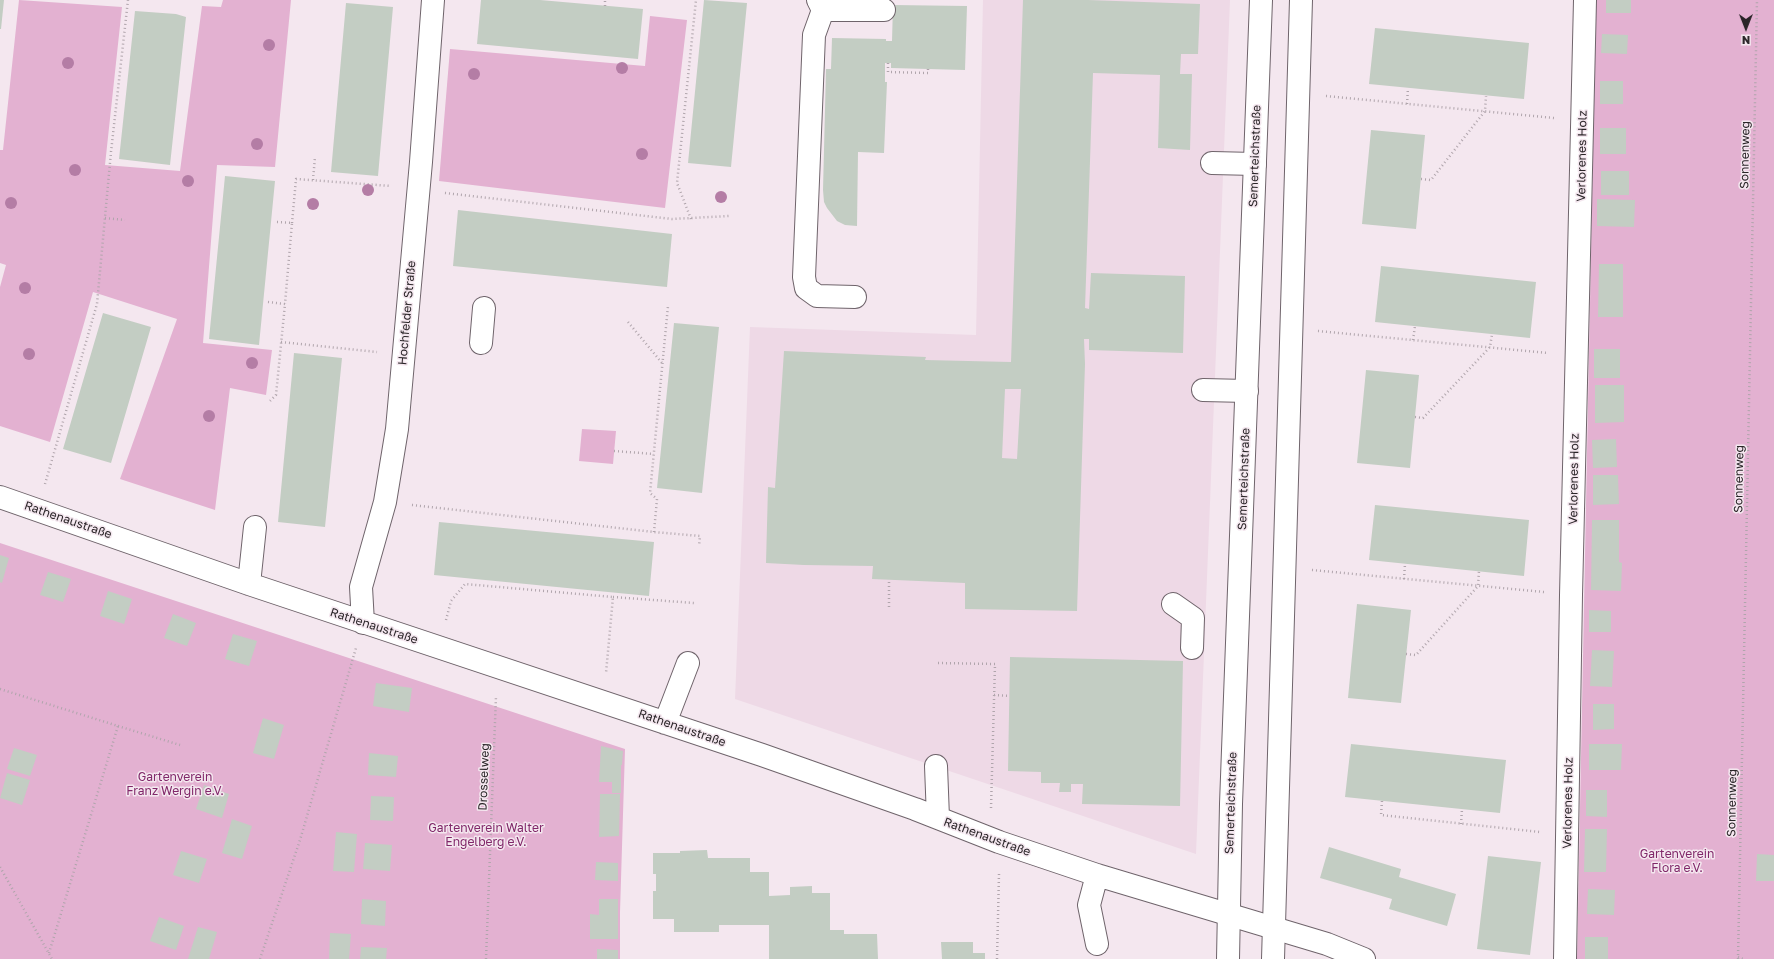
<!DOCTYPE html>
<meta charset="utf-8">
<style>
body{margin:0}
#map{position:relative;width:1774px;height:959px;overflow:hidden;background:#f4e7ef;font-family:"Golos Text",sans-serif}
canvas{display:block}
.north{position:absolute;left:1726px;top:8px;width:40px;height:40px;-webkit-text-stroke:3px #f4e7ef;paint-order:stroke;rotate:180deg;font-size:11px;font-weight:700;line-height:16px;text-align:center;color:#2a2528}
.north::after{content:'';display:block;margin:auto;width:14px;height:18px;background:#2a2528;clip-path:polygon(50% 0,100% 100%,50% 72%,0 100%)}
</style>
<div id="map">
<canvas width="1774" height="959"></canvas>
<div class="north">N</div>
</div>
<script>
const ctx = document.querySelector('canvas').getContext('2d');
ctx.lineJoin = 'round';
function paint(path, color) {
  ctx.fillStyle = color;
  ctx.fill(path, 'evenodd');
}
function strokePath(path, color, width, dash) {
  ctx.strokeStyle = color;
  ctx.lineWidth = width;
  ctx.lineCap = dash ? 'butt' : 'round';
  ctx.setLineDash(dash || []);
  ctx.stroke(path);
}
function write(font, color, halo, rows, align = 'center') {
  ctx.font = font + ' "Golos Text",sans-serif';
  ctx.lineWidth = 3;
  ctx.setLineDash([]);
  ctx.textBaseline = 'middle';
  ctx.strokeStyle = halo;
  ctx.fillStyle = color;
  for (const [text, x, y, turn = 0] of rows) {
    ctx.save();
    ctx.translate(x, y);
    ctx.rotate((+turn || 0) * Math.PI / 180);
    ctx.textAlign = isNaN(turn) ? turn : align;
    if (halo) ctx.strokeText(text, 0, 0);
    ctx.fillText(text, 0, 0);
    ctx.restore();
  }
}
paint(new Path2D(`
 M983 0H1230L1196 854 735 699 750 327 976 335Z`), '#eed9e6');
paint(new Path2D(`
 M19 0 122 7 105 165 180 171 202 6 221 7 223 0H291L275 167 217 165 203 343 272 350 266 395 230 388 215 510 120 479 177 319 93 292 50 442 0 426V287L6 265 0 263V150H3Z
 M1596 0H1774V959H1577Z
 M650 16 687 20 665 208 439 181 450 49 645 66Z
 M582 429 616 431 613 464 579 461Z
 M0 543 625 749 620 912V959H0Z`), '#e3b1d1');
paint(new Path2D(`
 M0 0H4L1 29H0Z
 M481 0H540L643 9 638 59 477 44Z
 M704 0 747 3 731 167 688 163Z
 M1023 0H1088L1200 4 1198 54H1181L1180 74H1192L1190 150 1158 148 1160 75 1093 73 1085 308 1089 309 1091 273 1185 276 1183 353 1089 350V339H1084L1085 364 1077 611 965 609V583L872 579 873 566 804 565 766 563 768 487 775 488 784 351 926 357 925 360 1011 362ZM1005 389H1021L1017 459 1002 458Z
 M1606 0H1631V13H1606Z
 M346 3 393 7 378 176 331 172Z
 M893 5 967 6 965 70 891 68V63H885V82H887L884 153 858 152 857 226 845 225 837 221 827 208 824 202 823 190 826 69H831L832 38 886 39V41H892Z
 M135 11 176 14 186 17 170 165 119 159Z
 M1375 28 1529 43 1524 99 1369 84Z
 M1602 34 1628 35 1627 54 1601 53Z
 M1600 81H1623V104H1600Z
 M1600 128H1626V154H1600Z
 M1371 130 1425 135 1416 229 1362 224Z
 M1601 171H1629V195H1601Z
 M225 176 275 181 259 345 209 339Z
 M1597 199 1635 200 1634 227 1597 226Z
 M458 210 672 234 667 287 453 266Z
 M1599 264H1623V317H1598Z
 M1381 266 1536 282 1530 338 1375 322Z
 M103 313 151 327 111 463 63 449Z
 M674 323 719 327 702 493 657 488Z
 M1594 349H1620V378H1594Z
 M294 353 342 358 325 527 278 522Z
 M1366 370 1419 375 1410 468 1357 463Z
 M1595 385H1624V422L1595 423Z
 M1616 439 1617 467 1593 468 1592 440Z
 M1593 475H1618L1619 504 1593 505Z
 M1375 505 1529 520 1524 576 1369 560Z
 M1592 520H1619V562L1622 563 1621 591 1591 590Z
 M439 522 654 542 649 596 434 575Z
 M0 555 9 558 2 583 0 582Z
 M48 572 71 579 63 602 40 595Z
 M108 591 132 599 124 624 100 616Z
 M1357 604 1411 610 1401 703 1348 698Z
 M1589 610 1611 611V632H1589Z
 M173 614 196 623 187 646 164 638Z
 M233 634 257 641 249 666 225 659Z
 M1592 650 1614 651 1612 687 1590 686Z
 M1010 657 1183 661 1180 806 1082 804 1083 784H1071V792H1059L1060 783H1041V772L1008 771Z
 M376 683 412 688 409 712 373 706Z
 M1593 704H1614V729L1593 730Z
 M263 718 284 725 274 759 253 753Z
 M1351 744 1506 760 1500 813 1345 797Z
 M1589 744H1622L1621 770H1589Z
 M601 746 623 751 622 765H621V793H612V782H599Z
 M14 748 37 755 30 776 7 769Z
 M369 753 398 756 396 777 368 775Z
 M7 773 30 780 22 805 0 798Z
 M204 785 229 794 222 818 196 809Z
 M1586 790H1607V817L1586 816Z
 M600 794H620L619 836 599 837Z
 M371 796 394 797 393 821 370 820Z
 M232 819 252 826 242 859 222 853Z
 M1585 829H1607L1606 872H1584Z
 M336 832 357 834 354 872 333 871Z
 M365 843 392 845 390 871 363 869Z
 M1329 847 1401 869 1399 877 1456 894 1447 926 1389 909 1392 899 1320 878Z
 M707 850 708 858H750V872H769V896L790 895V887L812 886V893H830V930H844V934H877L878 959H769V925H719V932H674V919H653V891H656V874H653V853H680V851Z
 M181 851 207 859 199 883 173 875Z
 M1757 854 1774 855V881H1756Z
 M1488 856 1541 862 1530 955 1477 949Z
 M596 862 618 863V881L595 880Z
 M1588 889 1615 890 1614 915 1587 914Z
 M362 899 386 901 385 926 361 924Z
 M599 899H618V939H590V914L599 915Z
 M159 917 184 926 176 950 150 941Z
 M198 927 217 932 209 959H188Z
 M330 933 351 934 349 959H329Z
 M1585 937H1608V959H1585Z
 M941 942H973V953H985V959H942Z
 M361 947 387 948 386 959H360Z
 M597 949 618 950V959H597Z`), '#c3cdc3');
const minor = new Path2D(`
 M818 0 823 10H884
 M823 10 814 35 804 277 806 288 817 296 855 297
 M1212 163 1255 164
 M481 343 484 308
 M1203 390 1247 391
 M0 497 249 584 762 755 915 809 999 842 1097 875 1327 944 1364 959
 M249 584 255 527
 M1173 604 1193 618 1192 648
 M363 623 361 587 385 502 397 429 421 162 433 0
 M665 723 688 663
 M936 766 938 818
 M1097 875 1089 905 1097 944
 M1565 959 1571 595 1585 0`);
const major = new Path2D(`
 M1228 959 1231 804 1261 0
 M1273 959 1301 0`);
strokePath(minor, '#6f646b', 24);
strokePath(major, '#6f646b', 24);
strokePath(new Path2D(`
 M605 6V0
 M888 63V72L928 73V69
 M1326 96 1554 118
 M1407 104 1408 88
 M1421 179 1431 180 1485 111 1486 96
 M313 180 315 157
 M445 193 672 219 729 216
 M105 218 125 220
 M691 219 677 183 696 0
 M277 222 292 223 285 304
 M292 223 296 179 391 186
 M268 302 285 304 276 395 268 403
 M628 322 662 363
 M1318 331 1548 353
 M1413 340 1415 326
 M281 342 377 352
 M1415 417 1423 418 1490 347 1492 334
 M614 451 654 454
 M45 484 97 304 111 152 128 0
 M412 505 654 532 700 536 699 546
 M654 532 657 499 650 493 668 306
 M1312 570 1544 592
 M1404 579 1405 564
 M613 597 694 603
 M889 607V580
 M446 620 451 601 465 584 613 597 606 673
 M1406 654 1416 655 1478 586 1479 571
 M938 663 995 664 991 808
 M0 689 118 726 49 953
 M994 695 1010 696
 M118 726 180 745
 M1382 801 1381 815 1540 832
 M1461 824 1462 809
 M0 867 52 959
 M1738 957 1743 959
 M260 959 300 840 356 648
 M486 959 496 696
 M997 959 999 874
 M1738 959 1757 0`), '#b0a5ac', 2.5, [1, 3]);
strokePath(minor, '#fff', 22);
strokePath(major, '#fff', 22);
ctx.fillStyle = '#b47da5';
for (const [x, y] of [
 [269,45],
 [68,63],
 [622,68],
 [474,74],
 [257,144],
 [642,154],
 [75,170],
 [188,181],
 [368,190],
 [721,197],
 [11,203],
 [313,204],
 [25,288],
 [29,354],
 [252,363],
 [209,416]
]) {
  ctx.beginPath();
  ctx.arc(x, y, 6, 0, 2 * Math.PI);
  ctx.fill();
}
write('12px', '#2a2528', '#f4e7ef', [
 ["Sonnenweg",1745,155,-89],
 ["Semerteichstraße",1255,156,-88],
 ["Verlorenes Holz",1582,156,-89],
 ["Hochfelder Straße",407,313,-85],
 ["Semerteichstraße",1244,479,-88],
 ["Verlorenes Holz",1574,479,-89],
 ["Sonnenweg",1739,479,-89],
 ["Rathenaustraße",68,520,19],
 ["Rathenaustraße",374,626,18],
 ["Rathenaustraße",682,728,19],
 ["Drosselweg",484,777,-88],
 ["Semerteichstraße",1231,803,-88],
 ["Verlorenes Holz",1568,803,-89],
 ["Sonnenweg",1732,803,-89],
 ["Rathenaustraße",987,837,20]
]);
write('12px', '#802769', '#f4e7ef', [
 ["Gartenverein",175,777],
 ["Franz Wergin e.V.",175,791],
 ["Gartenverein Walter",486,828],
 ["Engelberg e.V.",486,842],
 ["Gartenverein",1677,854],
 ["Flora e.V.",1677,868]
]);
</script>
